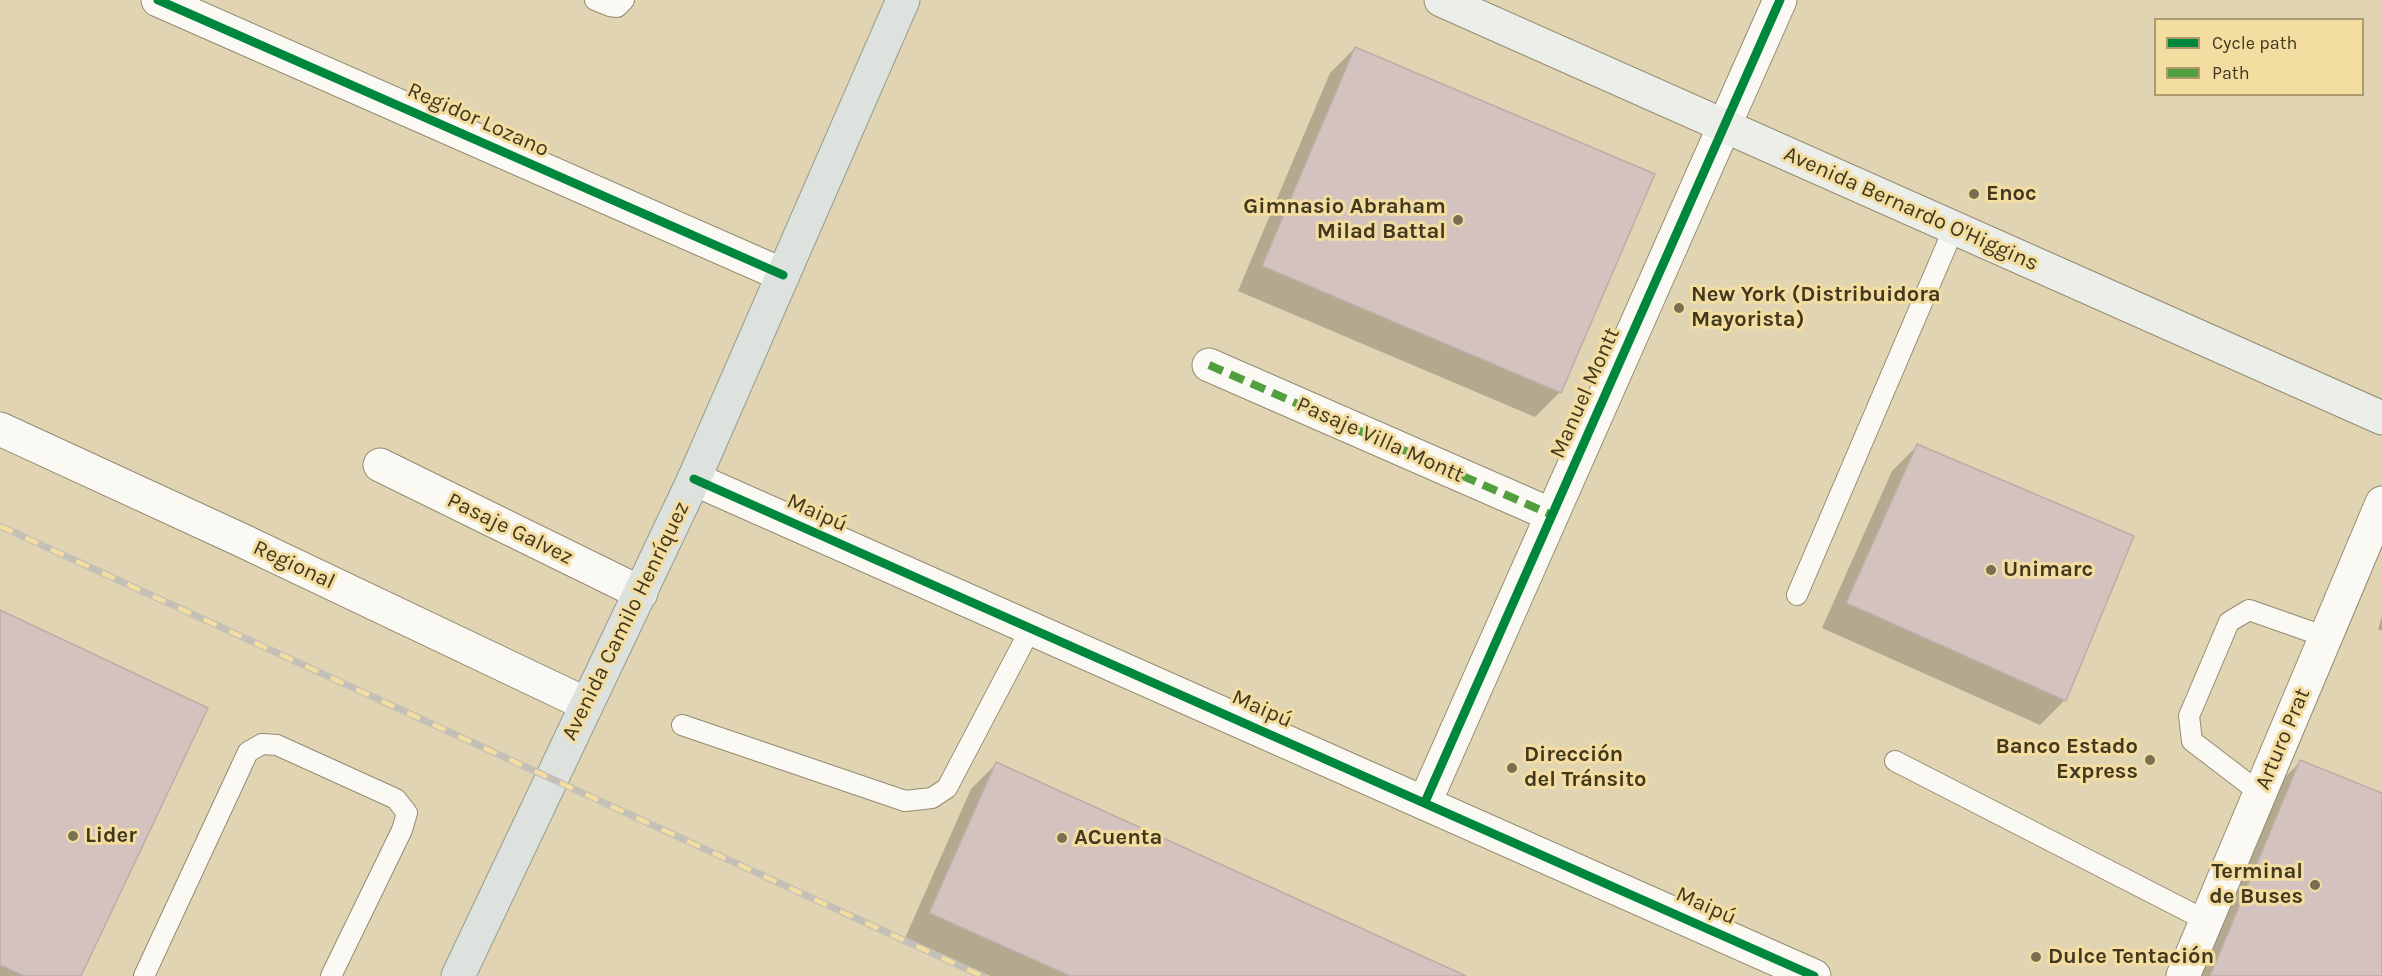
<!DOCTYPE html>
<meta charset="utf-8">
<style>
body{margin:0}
#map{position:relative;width:2382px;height:976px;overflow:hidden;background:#e0d4b3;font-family:Karla,sans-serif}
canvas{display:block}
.legend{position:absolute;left:2154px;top:18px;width:210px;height:78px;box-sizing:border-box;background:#f3dda0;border:2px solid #ac9b6c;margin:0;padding:8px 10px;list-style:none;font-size:18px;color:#41381f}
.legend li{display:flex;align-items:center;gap:12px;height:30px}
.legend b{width:30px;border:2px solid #ac9b6c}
</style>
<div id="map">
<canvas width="2382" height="976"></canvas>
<ul class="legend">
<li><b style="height:8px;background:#00873e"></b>Cycle path</li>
<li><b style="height:8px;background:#539f3f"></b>Path</li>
</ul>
</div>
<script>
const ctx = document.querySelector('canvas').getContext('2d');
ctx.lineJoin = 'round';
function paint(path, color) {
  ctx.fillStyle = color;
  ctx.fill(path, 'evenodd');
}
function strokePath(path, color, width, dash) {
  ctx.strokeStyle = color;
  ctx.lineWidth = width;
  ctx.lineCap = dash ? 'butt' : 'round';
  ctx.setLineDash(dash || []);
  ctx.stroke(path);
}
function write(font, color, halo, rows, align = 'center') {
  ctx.font = font + ' Karla,sans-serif';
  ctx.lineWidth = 6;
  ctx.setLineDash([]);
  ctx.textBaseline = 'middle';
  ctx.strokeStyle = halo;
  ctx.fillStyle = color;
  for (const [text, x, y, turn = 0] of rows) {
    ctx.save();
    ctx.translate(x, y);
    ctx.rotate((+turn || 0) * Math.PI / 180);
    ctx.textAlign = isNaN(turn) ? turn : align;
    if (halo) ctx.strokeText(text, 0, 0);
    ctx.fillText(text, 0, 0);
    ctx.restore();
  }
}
paint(new Path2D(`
 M1355 48 1560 392 1535 417 1238 291 1330 73Z
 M1917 446 2065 700 2040 725 1822 628 1892 471Z
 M0 611 79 976H0Z
 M2382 616V631L2378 629Z
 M2301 761 2382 795V976H2197L2276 786Z
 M996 764 1462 976H990L905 938 971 789Z`), '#0003');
const building = new Path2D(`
 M1355 47 1655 174 1561 393 1262 266Z
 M1917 444 2134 536 2066 701 1846 603Z
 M0 610 208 708 81 976H24L0 965Z
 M2300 760 2382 793V976H2210Z
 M996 762 1466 976H1070L929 913Z`);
paint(building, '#d4c2be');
strokePath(building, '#bcada6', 1.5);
const service = new Path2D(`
 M595 0 610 6 617 7 624 0
 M1797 595 1954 228
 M682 725 905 801 932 798 947 788 1031 628
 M1895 761 2207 921
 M2260 793 2192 741 2189 716 2229 622 2249 610 2326 637
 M144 976 248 752 262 744 277 745 396 799 407 813 402 830 331 976`);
const minor = new Path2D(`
 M158 0 783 275
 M1209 365 1552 515
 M0 429 239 539 586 704
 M380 465 641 593
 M1425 802 1780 0
 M2183 976 2382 503`);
const tertiary = new Path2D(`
 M694 479 1814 976`);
const secondary = new Path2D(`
 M1441 0 2382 418`);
const primary = new Path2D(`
 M458 976 694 479 903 0`);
strokePath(service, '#948b71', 22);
strokePath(minor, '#948b71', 35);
strokePath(tertiary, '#948b71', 35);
strokePath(secondary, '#948b71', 35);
strokePath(primary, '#979c8f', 35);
strokePath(service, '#faf9f4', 20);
strokePath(minor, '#faf9f4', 33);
strokePath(tertiary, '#faf9f4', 33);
strokePath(secondary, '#eceee9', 33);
strokePath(primary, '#dde2de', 33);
const rail = new Path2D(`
 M0 526 982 976`);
strokePath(rail, '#c4c0b7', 7);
strokePath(rail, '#f3dda0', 4.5, [14]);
strokePath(new Path2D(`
 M1209 365 1552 515`), '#539f3f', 8, [15, 8]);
strokePath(new Path2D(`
 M158 0 783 275
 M694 479 1814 976
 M1425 802 1780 0`), '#00873e', 9);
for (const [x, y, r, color] of [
 [1974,194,6,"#796f53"],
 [1458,220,6,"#796f53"],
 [1679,308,6,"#796f53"],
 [1991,570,6,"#796f53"],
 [2150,760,6,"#796f53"],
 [1512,768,6,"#796f53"],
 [73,836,6,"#796f53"],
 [1062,838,6,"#796f53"],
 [2315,885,6,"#796f53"],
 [2036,957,6,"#796f53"]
]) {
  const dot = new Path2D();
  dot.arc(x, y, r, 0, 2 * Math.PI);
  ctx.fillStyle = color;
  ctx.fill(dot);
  strokePath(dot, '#f3dda0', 2);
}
write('22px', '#41381f', '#f3dda0', [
 ["Regidor Lozano",478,120,24],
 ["Avenida Bernardo O'Higgins",1911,209,24],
 ["Manuel Montt",1585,393,-66],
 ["Pasaje Villa Montt",1380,440,24],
 ["Maipú",817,513,24],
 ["Pasaje Galvez",510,529,26],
 ["Regional",294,565,25],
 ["Avenida Camilo Henríquez",626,621,-64],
 ["Maipú",1262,709,24],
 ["Arturo Prat",2283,739,-67],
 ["Maipú",1706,906,24]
]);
write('bold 22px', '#41381f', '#f3dda0', [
 ["Enoc",1986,194],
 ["Gimnasio Abraham",1446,207,"right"],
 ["Milad Battal",1446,232,"right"],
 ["New York (Distribuidora",1691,295],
 ["Mayorista)",1691,320],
 ["Unimarc",2003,570],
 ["Banco Estado",2138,747,"right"],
 ["Express",2138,772,"right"],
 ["Dirección",1524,755],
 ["del Tránsito",1524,780],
 ["Lider",85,836],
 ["ACuenta",1074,838],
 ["Terminal",2303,872,"right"],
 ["de Buses",2303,897,"right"],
 ["Dulce Tentación",2048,957]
], 'left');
</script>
